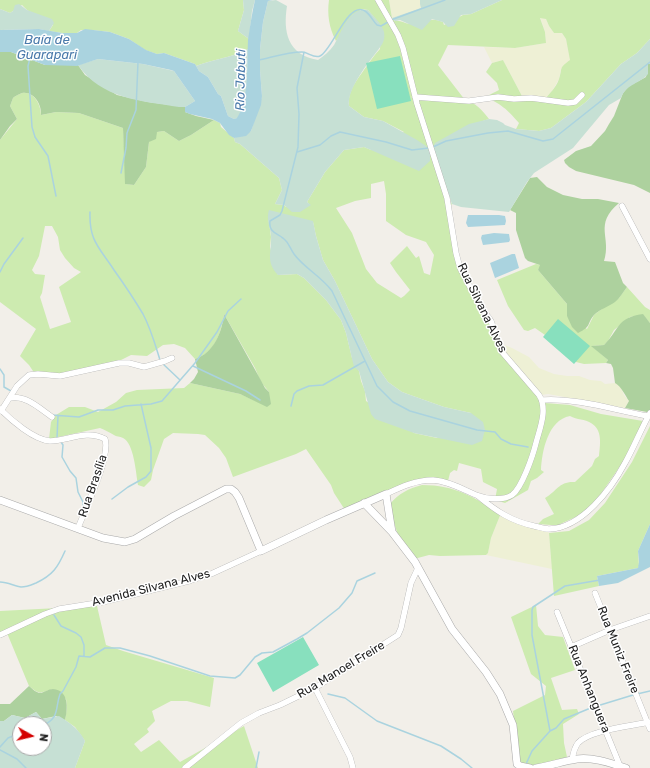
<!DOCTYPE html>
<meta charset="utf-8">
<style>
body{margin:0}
#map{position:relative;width:650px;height:768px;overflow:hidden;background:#f2efe9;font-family:Rubik,sans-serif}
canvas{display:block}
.north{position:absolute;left:12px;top:716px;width:40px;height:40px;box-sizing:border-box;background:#fff;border:1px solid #a7a7a7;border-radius:50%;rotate:98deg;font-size:11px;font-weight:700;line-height:16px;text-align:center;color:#222}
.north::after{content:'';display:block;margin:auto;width:14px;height:18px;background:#d40000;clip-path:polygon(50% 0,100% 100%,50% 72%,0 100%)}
</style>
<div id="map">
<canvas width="650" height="768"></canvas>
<div class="north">N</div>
</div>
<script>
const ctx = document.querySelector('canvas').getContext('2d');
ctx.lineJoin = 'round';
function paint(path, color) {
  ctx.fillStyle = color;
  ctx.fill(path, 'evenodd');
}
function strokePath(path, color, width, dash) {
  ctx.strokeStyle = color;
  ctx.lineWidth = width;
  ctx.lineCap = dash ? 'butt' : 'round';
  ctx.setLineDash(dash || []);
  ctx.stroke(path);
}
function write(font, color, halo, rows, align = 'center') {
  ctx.font = font + ' Rubik,sans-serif';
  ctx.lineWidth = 3;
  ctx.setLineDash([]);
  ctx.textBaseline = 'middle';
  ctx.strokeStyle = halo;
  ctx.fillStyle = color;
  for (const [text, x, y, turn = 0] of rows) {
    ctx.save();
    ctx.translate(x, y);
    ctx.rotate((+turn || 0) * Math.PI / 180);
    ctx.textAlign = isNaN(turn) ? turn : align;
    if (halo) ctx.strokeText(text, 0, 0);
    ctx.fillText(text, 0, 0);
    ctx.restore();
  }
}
paint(new Path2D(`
 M389 0H420V4L422 8 392 18Z
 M540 17 546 19 549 26 554 33H562L566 39 570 57V60L561 69 559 79 552 91 543 101 523 98 503 60 492 63 484 47 515 48 546 43 545 32Z
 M504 345 512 348 529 357 539 368 554 374 567 376H579L590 380 601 381 605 384 615 383 620 385 624 395 629 401 625 408 548 394 541 395 502 348Z
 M501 513 546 528 549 533 552 569 486 555 488 553 491 538Z`), '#eef0d5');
paint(new Path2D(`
 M0 0H243L244 10 238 31 249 39 248 49C232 58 213 59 196 66L195 64 164 53 157 54 145 50 129 39 110 32 92 30H81L77 33H62L49 31 53 25 27 10 22 5 10 13 0 9Z
 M329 0H389L392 18 395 21C401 20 405 24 411 24 424 24 427 16 443 22L444 25 463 15 471 14 502 0H650V39L637 53 621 64 586 102 551 128 539 131 516 129 519 123C507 109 501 104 485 97L499 90 497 83 486 72 492 63 503 60 523 98 543 101C549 94 556 88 559 79 563 67 558 69 570 60L566 39 562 33H554L549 26 546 19 540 18 545 32 546 43 515 48 448 45 438 65 465 100C475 102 483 111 489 119L480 122 447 194 452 204 450 206 455 253 465 279 497 338 503 355 541 395 545 403 570 405 601 414 643 421 625 459 598 498 580 515 558 525H551L538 524 543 519 554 514 545 498C557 491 559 481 575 482L592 466 595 459 599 456C600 445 603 430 591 423 585 419 577 420 570 416 548 420 542 451 541 470L544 472 537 478 531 481 528 490 505 503 495 500 497 489 483 482 481 469 459 463 457 471 454 470 450 473 448 481 419 479 345 510 334 493 331 485 306 449 296 454 233 477 226 458 219 448 205 435 198 434 173 433 164 439 153 470 151 480 144 487 138 485C136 473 134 443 123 438 120 436 116 437 114 435 109 432 105 430 100 428L49 439 51 422 56 415 69 407H85L98 412 116 402 126 393 137 390 184 388 190 383 240 394 267 406 269 392 261 382 255 368 224 314C221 333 215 353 195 359L185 348 174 344 163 345 147 356 131 355 117 362 70 373 35 374 29 365 20 356 36 329 0 302V140L17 119 10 106 13 98C15 96 19 94 22 93 34 91 41 105 41 115L56 112 79 113 123 128 126 184 134 185 146 167 149 142 157 132 164 131 179 141 191 135 214 120 220 123 221 127 234 138 235 142 240 144 279 178 282 190 275 204 284 205 286 207 310 205 307 202 325 172 344 150 364 147 371 150 404 132 383 121 364 117 349 106C347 89 360 77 368 64 372 59 375 54 380 49L381 26 368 10 361 9 336 41C329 28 327 14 329 0ZM384 181 386 194V221L406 235 426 242 434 255 430 275 424 273 419 256 416 258 407 246 390 263 396 272 410 290 404 296 401 298 377 283 366 269 352 233 336 208 355 201 371 198V184ZM268 215 313 222 316 236 323 260 335 281 372 359 388 382 402 392 413 396 444 407 471 413 437 438 414 433 366 401 365 391 361 381 359 371 352 358 346 333 341 320 326 300 304 278 297 274 278 275 270 247 271 237ZM45 226H52L58 237 60 250 65 258 74 268 81 272 59 287 71 322 50 329 40 297 42 293 45 275 35 274 32 270 39 256Z
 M536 264 541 265 538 270 567 304V316L587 329 594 315 603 308 619 298 627 287 645 307 650 310V323L643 315 630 317 614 330 608 341 604 345 592 346 608 360 606 363 584 364 576 362 570 358 555 342 535 328 528 331 524 330 508 306 497 280Z
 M650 426V524L638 551 639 566 638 568 597 576 599 586 554 596 549 533 569 531 589 520 605 503 632 462Z
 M422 485C456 485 472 497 501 513L491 538 488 553 486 555 440 556 429 555 414 559 398 535 394 523 390 504C399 493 408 489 422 485Z
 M536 605 538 626 545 635 563 637 575 670 551 678 562 710 577 709 579 714 563 724 564 743 567 757 542 764 540 766H526L519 764 513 711 545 695 546 686 531 674 511 617Z
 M97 606 106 645 123 651 214 678 210 707 187 701H171L152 711 155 721 147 729 149 732 134 744 141 752 159 740 180 762 244 726 258 768H75L85 741 75 727 65 720 67 708 66 699 53 689C39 693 40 695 29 686L7 633 0 634V611Z`), '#cdebb0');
paint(new Path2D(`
 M0 52H11L45 65H78L85 75 117 95 148 102 185 107V112L196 116 214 120 191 135 179 141 164 131 157 132 156 139 149 142 146 167 134 185 125 184 123 128 79 113 56 112 41 115C42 105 34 91 22 93 19 94 15 96 13 98L10 106 17 119 10 126 0 140Z
 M648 64H650V193L634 185 576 171 569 167 565 163 564 160 576 151 591 146 605 131 609 124 614 116 623 93 629 86 646 77Z
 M537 177 547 187 563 195 582 199H598L619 203C593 225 612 237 604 261L615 262 623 283 627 287C623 292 620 298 615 302 608 307 600 309 594 315 586 325 592 326 578 333L572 327 567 316V304L538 270 540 265 528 261 525 258 516 230V213L510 210 530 178Z
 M224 314 258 375 265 388 269 392 271 404 267 407 240 394 190 383 194 379 198 372 195 359C214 353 222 332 224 314Z
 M643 314 650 323V411L647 412 625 408 629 401C625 395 621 386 615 383L613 368 611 364 606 363 608 360 591 346 604 345C620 329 616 318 643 314Z
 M29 686C32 688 34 691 37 692 42 695 47 689 53 689 69 690 68 709 65 720L56 716 42 719 36 712 25 718 12 715 4 721H0V704H10Z`), '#add19e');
paint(new Path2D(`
 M243 0H255L252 11 249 39 238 31 244 10Z
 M276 0 287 6C283 31 287 55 318 60 324 56 330 51 334 45 342 32 348 7 368 10 373 16 382 24 384 32 386 42 380 47 375 54 365 67 347 90 349 106L364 117 383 121 417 140 426 146 430 152V161L419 171 364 147 344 150 325 172 307 202 311 205 300 212H292L284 205 275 204 282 190 279 178 240 144 235 142 234 138 251 131 262 96 260 70V49L263 22 268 1Z
 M420 0H502L471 14 461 15 454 26 448 27 443 22 432 19 422 30 400 20 395 21 392 18 421 8 420 4Z
 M19 4 27 10 52 19 54 23 49 31 39 29 0 30V9L10 13 13 11 15 5Z
 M650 39V64H648V74C640 84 627 83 621 98L609 105 573 148 534 173 527 182 509 212 461 207 452 204 433 147 435 143 469 124 489 119 497 120 503 123 505 125 516 129 539 131 551 128 586 102 621 64 637 53Z
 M248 49C247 68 248 102 238 118L234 119 228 116 221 96 218 94 208 77 199 71 196 66C213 59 232 58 248 49Z
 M98 59 143 64 174 71 195 101 185 107H179C142 101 101 99 78 65Z
 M269 210 313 221 316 236 323 260 335 281 372 359 388 382 402 392 413 396 444 407 471 413 483 422 485 430 482 441 472 445 414 433 375 419 371 414 359 371 354 367 346 333 341 320 326 300 304 278 297 274 278 275C265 261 272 252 271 235 270 227 266 219 269 210Z
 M36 712 42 719 59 716C70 723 79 729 85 741L75 768H0V721H4L12 715 25 718ZM20 724H44V748H20Z`), '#c6e0d4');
paint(new Path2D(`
 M400 56 411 101 377 109 366 63Z
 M558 319 590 346 574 364 543 337Z
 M303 637 319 665 273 692 257 663Z`), '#88e0be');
paint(new Path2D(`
 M255 0H273L268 1 263 22 260 49V70L262 96 261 105 251 131 246 136 234 138 229 135 220 123 212 119 190 114 185 112V107L195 101 174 71 171 70 143 64 98 59 77 66 45 65 11 52H0V30L39 29 62 33H77L85 29 110 32 129 39 146 50 157 54 164 53 195 64 199 71 208 77 218 94 221 96 228 116 234 119 237 118C249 101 247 61 248 40 250 26 252 13 255 0Z
 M468 215H499L505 216 506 221 505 225 468 227 466 223Z
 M494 233 509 234 510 240 509 242 483 245 481 238 482 235Z
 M512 254H515L519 268 495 278 490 263Z
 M650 524V567L618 583 599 586 597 576 638 568 639 562 638 551Z`), '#aad3df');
strokePath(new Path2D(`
 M391 20 445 0
 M304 52 297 88 299 114 298 147 282 211 280 215 270 221C268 234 280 233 286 241 289 244 291 250 294 254 304 268 321 276 332 291L377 386 393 402 410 411 477 430 495 432 501 439 511 444 528 447
 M30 58 28 66 32 127 35 137 48 156 56 196
 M259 60C273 57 288 52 302 52 308 52 314 59 320 56 332 51 348 0 365 11 370 14 373 21 377 25L381 26 388 22
 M433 147 446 141 488 133 508 131 543 141 553 139 650 62
 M297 152 320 145 331 136 340 132 386 142 412 150 429 148
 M121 173 126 148 127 133 136 110 138 62
 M90 212C89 241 99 247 114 270 124 284 134 299 143 314 151 329 155 344 160 360
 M0 272 4 264 23 238
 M162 363 180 380
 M193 366 246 391 260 400
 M0 369 4 375V387L11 391
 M291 406 294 394 297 391 309 386 323 385 365 361
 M52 415 79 417 98 410H113L125 406 151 404 162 401 195 363 217 332 228 311 241 299
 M57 438 58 416
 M61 442 63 445 62 457 70 471 76 478 78 492 83 502V508
 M112 499 128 487 146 477 151 471V448L141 404
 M0 582C8 582 14 586 21 587 27 587 31 585 36 583 53 575 58 567 65 551
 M54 615 61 626 76 633 81 637 84 645V656
 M328 694 345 698 377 721 441 746 461 759 472 768
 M637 694 650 691
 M597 706 633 695
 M44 725C60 717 55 708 60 694L63 691 76 667 79 656 90 657 105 648H120L150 656 210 676 235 678 240 675 255 657 262 653 273 652 297 639 307 633 339 608 352 593 357 581 375 573
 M550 731 532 635V610L533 607 565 586 600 580
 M0 747 8 738 20 733
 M0 750 17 759 26 768
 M526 764 532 751 550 731 556 728 564 719 593 707
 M256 768 259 752`), '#aad3df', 1.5);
const minor = new Path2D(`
 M378 0 398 35 403 48 417 104 447 198 456 253 460 268 479 304 491 321 502 352 539 395C548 409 540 428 536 443 533 455 522 488 512 495 503 501 486 499 476 495 462 489 448 481 433 480 416 480 401 487 386 494
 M415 97 469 101 498 97 514 99 531 98 568 103 575 102 582 95
 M622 206 650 259
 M10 398C26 395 39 408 52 417
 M543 400C578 398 614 410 648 416
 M0 409C11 420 34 440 50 441 68 441 86 429 105 439 111 456 85 510 78 528
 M1 411 17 386 29 375 38 374 60 376 119 363H129L144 367 165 361 172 358
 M478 496C496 511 511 521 534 526 539 527 544 529 549 529 582 528 611 489 625 463 634 447 641 429 650 413
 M595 593 650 729
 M557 612 620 766
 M0 635 45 614 59 609 103 602 189 581 211 574 261 551
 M571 647 610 630 650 616
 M315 688 350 757 353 768
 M572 760C573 754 574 748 578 743 589 730 632 726 649 722
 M185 768 241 723 259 713 280 705 315 688 398 635 401 628 411 583 418 568`);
const tertiary = new Path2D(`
 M0 500 103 538 125 542 135 539 174 516 226 489H231L235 492 239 498 261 551 326 520 386 494 392 532
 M364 503 392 532 415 562 452 629 486 672 500 694 513 725 517 764 520 766 530 768
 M536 768C550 766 563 761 577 759 593 757 610 763 626 768`);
strokePath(minor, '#a9a9a9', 6);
strokePath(tertiary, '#a9a9a9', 8);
strokePath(minor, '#fff', 5.5);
strokePath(tertiary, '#fff', 7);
write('12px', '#222', '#fff', [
 ["Rua Silvana Alves",482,308,64],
 ["Rua Brasília",93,486,-71],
 ["Avenida Silvana Alves",151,588,-14],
 ["Rua Muniz Freire",618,650,68],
 ["Rua Manoel Freire",341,670,-31],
 ["Rua Anhanguera",589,689,68]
]);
write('italic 13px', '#4a7aab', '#fff', [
 ["Baía de",47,40],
 ["Guarapari",47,55],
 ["Rio Jabuti",241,80,-89]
]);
</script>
